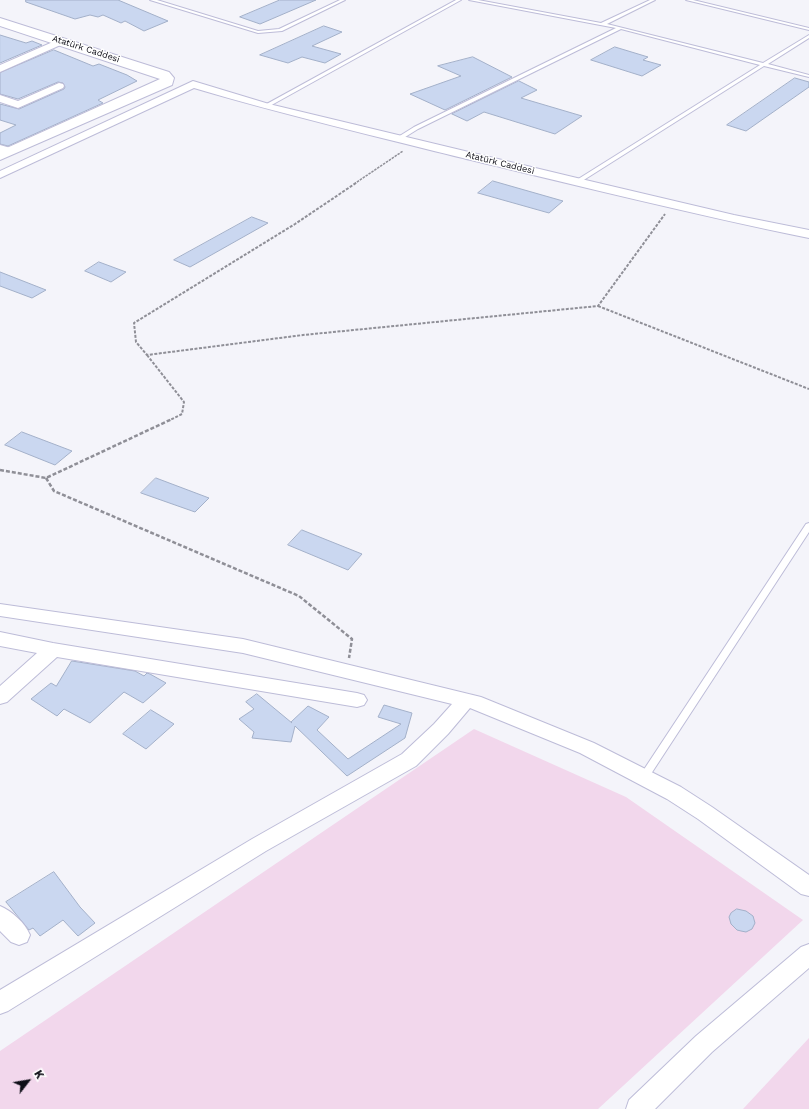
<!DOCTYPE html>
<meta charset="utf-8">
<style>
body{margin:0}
#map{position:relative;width:809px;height:1109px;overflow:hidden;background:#f4f4fa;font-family:"Work Sans",sans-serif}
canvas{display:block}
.north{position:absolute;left:8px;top:1061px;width:40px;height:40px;-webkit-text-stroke:3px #fff;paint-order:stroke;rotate:59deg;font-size:11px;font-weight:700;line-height:16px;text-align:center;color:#0e0e17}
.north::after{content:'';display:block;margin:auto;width:14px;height:18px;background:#0e0e17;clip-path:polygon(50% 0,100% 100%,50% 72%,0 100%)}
</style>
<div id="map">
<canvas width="809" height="1109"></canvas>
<div class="north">K</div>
</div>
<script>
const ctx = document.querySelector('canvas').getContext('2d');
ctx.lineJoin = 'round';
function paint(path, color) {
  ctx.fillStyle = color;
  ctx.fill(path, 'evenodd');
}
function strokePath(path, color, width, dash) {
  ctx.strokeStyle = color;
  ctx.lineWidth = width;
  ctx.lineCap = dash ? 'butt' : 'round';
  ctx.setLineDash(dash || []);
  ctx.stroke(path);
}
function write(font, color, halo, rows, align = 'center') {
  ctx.font = font + ' "Work Sans",sans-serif';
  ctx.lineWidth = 3;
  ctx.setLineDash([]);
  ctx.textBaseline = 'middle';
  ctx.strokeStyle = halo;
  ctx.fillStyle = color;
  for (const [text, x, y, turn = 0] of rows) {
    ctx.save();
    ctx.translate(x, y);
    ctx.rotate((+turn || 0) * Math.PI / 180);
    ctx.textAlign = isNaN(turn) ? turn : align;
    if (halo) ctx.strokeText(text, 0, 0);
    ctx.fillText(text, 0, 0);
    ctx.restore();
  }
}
paint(new Path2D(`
 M474 729 626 797 803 920 598 1109H0V1051Z
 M809 1038V1109H743Z`), '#f2d7ec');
const building = new Path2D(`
 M26 0H118L168 21 144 31 125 21 121 23 103 15 98 17 90 15 75 19 26 2Z
 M280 0H316L260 24 240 17Z
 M324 26 342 32 312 46 341 54 325 63 302 57 288 63 260 55Z
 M0 35 26 43 32 41 42 45 0 63Z
 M615 47 648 57 643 60 661 65 642 76 591 60Z
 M54 50 93 66 99 64 127 75 137 81 98 100 103 103 8 146 0 144V133L16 125 0 120V104L19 109 64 89 65 87 63 83 58 82 18 99 0 94V73Z
 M473 57 512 77 445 110 410 94 461 76 438 66Z
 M795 78 809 82V87L746 131 727 125Z
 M519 81 537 90 521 98 582 116 555 134 484 112 467 121 452 114Z
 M493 181 563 201 549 213 478 193Z
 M252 217 268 223 190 267 174 260Z
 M99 262 126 272 111 282 85 271Z
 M0 272 46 290 32 298 0 286Z
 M22 432 72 451 55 465 5 445Z
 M156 478 209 498 195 512 141 493Z
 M302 530 362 554 348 570 288 545Z
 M72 661 135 671 144 676 147 673 150 674 166 683 143 703 124 692 90 723 64 709 57 716 31 699 51 683 56 686Z
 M257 694 292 723 291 722 308 706 329 717 317 730 348 759 401 724 378 717 384 705 412 713 405 738 347 776 295 726 291 742 252 738 254 732 239 719 254 709 246 702Z
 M151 710 174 724 146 749 123 734Z
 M54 872 80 907 95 923 78 936 63 920 40 936 33 928 29 930 6 902Z
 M737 909 746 911 753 916 755 923 752 929 746 932 741 931 737 930 731 924 729 917 731 913Z`);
paint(building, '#cad7f0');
strokePath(building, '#a3b0c9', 1);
const lane = new Path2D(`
 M150 0H157L258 31 279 29 340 0H345L282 31 258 33Z
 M456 0H461L268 107 263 106Z
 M469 0H478L601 23 650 0H655L607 24 763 63 809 35V38L768 64 809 75V77L764 66 579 183H575V181L760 65 621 29 418 129 402 139H398V137L414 127 616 28Z
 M686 0H693L809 28V30Z
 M809 523V532L647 780 644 781 641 780 639 777 641 774 806 524Z`);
const street = new Path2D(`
 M62 38 67 41 65 43 0 72V65Z
 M193 81 269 104 577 178 734 215 809 230V238C696 215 583 187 471 160 378 137 285 115 194 88L0 178V171Z
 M59 83 63 84 64 86 63 88 18 108 0 102V95L18 101Z
 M0 145 14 149 16 151 14 153 10 154 0 152Z
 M0 604 243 639 481 697 594 743 681 787 712 807 809 875V896L801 894 698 819 667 799 580 753 470 708 448 734 416 766 266 851 8 1011 0 1014V990L252 839 402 754 434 724 452 704 243 653 0 616Z
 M0 632 53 643 357 693 364 695 367 700 364 705 357 707 57 657 7 702 0 704V686L37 653 0 646Z
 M0 906C12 911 25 923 30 935L27 942 19 945 11 942 0 931Z
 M809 944V968L712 1052 655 1109H626L629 1100 696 1036 801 947Z`);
const secondary = new Path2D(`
 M0 18 169 72 174 78 172 85 0 160V151L160 79 0 26Z`);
strokePath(lane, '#bdbcd8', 2);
strokePath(street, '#bdbcd8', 2);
strokePath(secondary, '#bdbcd8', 2);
strokePath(new Path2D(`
 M354 184 403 151`), '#8f8f97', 1.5, [2.5, 1]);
strokePath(new Path2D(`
 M356 183 295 224 134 323 136 342 147 355 303 335 598 306 665 214
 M598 306 809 389
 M147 355 184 402 182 414 170 420`), '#8f8f97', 2, [3, 1.5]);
strokePath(new Path2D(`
 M0 470 46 478 172 419
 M46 478 54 491 299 596 352 639 349 658`), '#8f8f97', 2.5, [4, 2]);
paint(lane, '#fff');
paint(street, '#fff');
paint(secondary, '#fff');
write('9px', '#0e0e17', '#fff', [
 ["Atatürk Caddesi",86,49,18],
 ["Atatürk Caddesi",500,163,14]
]);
</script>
